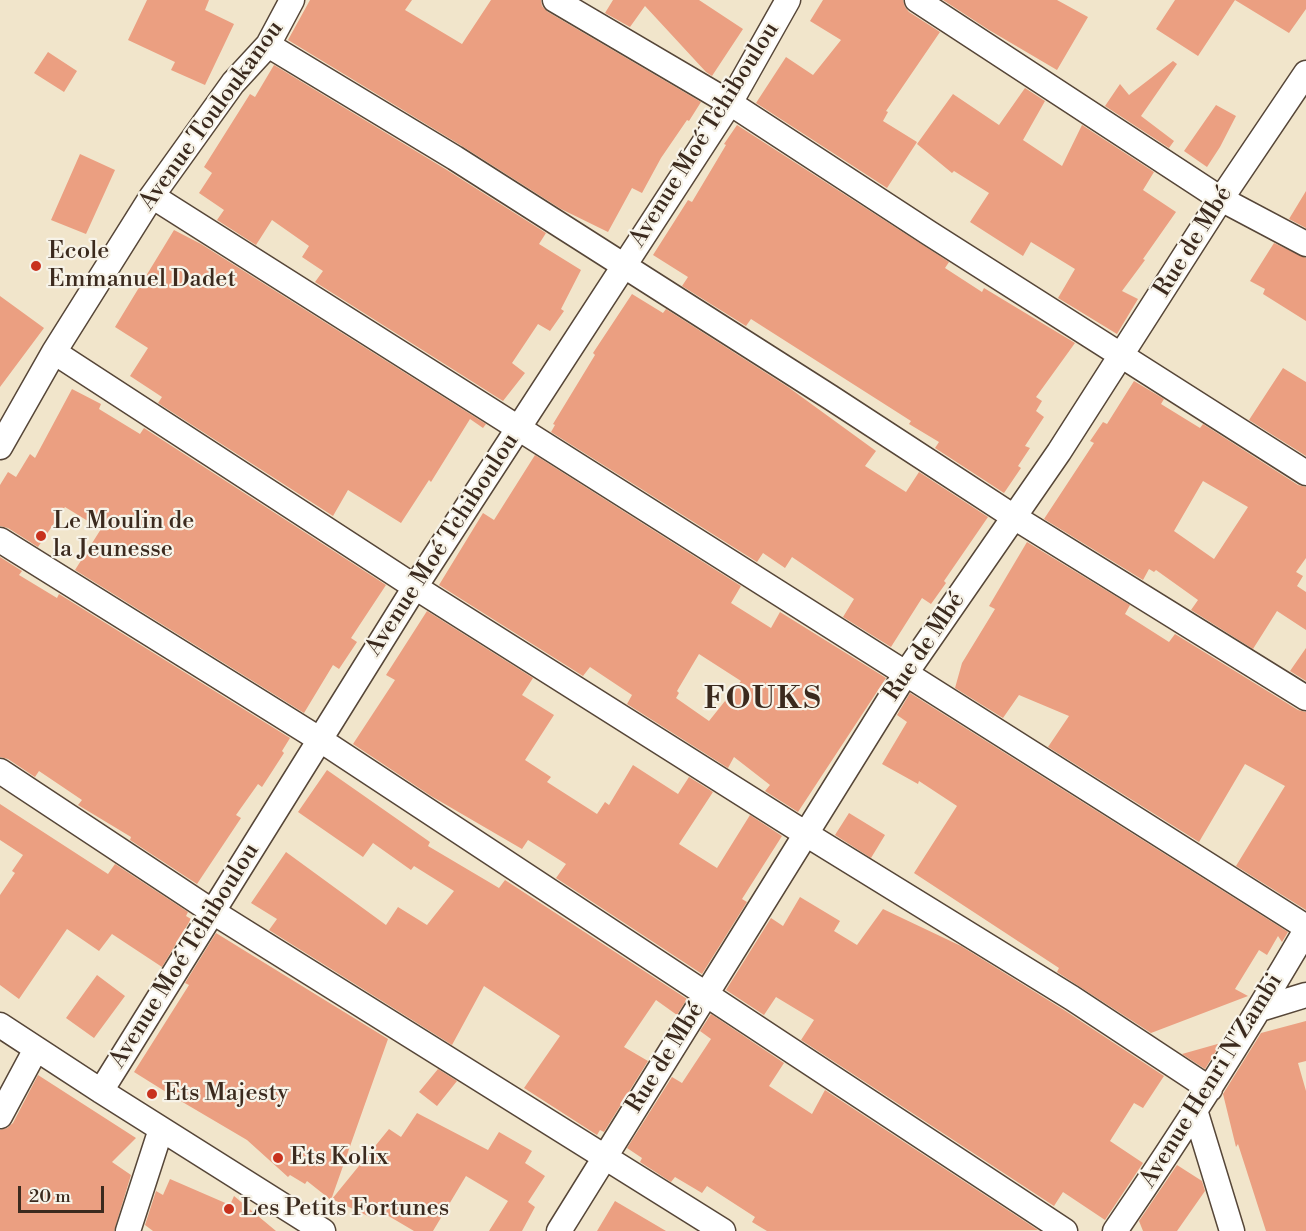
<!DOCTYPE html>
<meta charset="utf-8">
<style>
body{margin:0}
#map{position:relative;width:1306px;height:1231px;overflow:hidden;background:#f1e5cb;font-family:"Libre Bodoni",serif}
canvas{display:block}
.scale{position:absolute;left:18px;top:1186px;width:86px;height:27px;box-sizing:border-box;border:3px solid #3b2a1e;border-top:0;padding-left:8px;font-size:18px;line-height:21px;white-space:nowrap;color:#3b2a1e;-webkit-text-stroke:4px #f7f3e8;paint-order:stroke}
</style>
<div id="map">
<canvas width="1306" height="1231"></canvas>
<div class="scale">20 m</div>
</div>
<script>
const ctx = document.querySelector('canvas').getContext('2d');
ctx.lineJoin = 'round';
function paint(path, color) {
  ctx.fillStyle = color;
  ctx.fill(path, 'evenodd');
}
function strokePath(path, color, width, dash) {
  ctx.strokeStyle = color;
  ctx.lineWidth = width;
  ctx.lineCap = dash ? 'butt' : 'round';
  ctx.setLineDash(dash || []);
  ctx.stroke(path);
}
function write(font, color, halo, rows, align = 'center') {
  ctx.font = font + ' "Libre Bodoni",serif';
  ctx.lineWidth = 4.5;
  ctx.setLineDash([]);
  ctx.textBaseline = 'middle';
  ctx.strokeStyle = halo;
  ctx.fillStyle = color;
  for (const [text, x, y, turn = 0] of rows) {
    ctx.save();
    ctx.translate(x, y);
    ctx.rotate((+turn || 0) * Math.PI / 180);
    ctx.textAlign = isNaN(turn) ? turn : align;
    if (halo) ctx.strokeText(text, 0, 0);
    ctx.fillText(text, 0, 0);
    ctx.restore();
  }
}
paint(new Path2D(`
 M147 0H209L205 10 234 24 205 85 171 70 175 62 128 40Z
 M310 0H412L405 10 462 44 491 0H541L542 6 548 12 701 102 689 121 687 120 661 158 642 193 632 188 608 232 561 209 462 146 288 40Z
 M613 0H699L743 29 712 76 706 72 645 6 630 27 605 13Z
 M823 0H903L905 7 909 12 940 32 886 111 888 112 883 121 917 142 887 188 756 103 786 57 813 75 841 40 810 21Z
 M943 0H1057L1088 17 1057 70 989 30Z
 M1175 0H1235L1198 56 1156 29Z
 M1235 0H1306V9L1289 33Z
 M48 52 77 71 64 92 34 73Z
 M1173 61 1177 64 1141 116 1174 141 1169 148 1105 106 1120 84 1129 95Z
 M274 65 447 170 546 233 539 244 581 270 561 309 564 311 550 331 538 324 512 363 525 373 503 401 315 282 323 271 302 257 309 246 272 220 256 245 217 220 224 210 199 193 212 173 204 167 250 94 255 97Z
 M1025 88 1045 101 1023 140 1062 166 1082 125 1154 172 1143 190 1176 212 1143 259 1145 260 1122 291 1138 299 1117 334 1058 298 1075 269 1031 242 1023 256 970 222 989 193 954 171 952 173 917 144 953 94 999 125Z
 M1216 105 1236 116 1220 147 1207 167 1184 151Z
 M737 125 949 262 945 268 982 292 984 288 1075 343 1036 397 1042 401 1036 411 1044 417 1025 446 1030 448 1018 466 1021 468 1004 493 935 448 939 442 909 424 911 421 751 319 746 326 682 286 688 277 653 255 688 200 692 202 726 145 724 144Z
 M80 154 115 170 86 234 51 220Z
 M1306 191V228L1289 219Z
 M174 230 201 244 486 424 483 428 470 419 431 482 429 480 401 523 348 490 333 516 158 403 162 397 130 376 148 348 115 327Z
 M1274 243 1306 258V321L1263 294 1265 289 1250 281Z
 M632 294 663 313 666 309 788 387 876 451 865 466 906 492 919 472 988 517 944 581 946 583 931 604 922 598 891 647 843 617 854 599 792 557 785 568 763 553 757 562 551 432 555 425 553 424 595 355 593 353Z
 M0 296 44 328 0 387Z
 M1283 368 1306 382V456L1249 420Z
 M1134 381 1164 399 1161 404 1200 428 1203 424 1298 485 1306 487V558L1296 572 1303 576 1297 586 1306 592V630L1277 611 1253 649 1191 610 1198 600 1156 570 1154 572 1149 569 1143 580 1044 519 1094 443 1090 441 1103 422 1107 424ZM1203 481 1248 507 1214 559 1174 531Z
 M72 389 101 404 99 409 140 434 144 428 386 585 351 638 357 642 339 669 333 665 304 713 75 570 101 529 65 507 38 547 8 528 0 526V485L8 472 16 477 30 454 35 458Z
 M535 455 741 586 731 603 771 628 780 612 886 678 798 812 765 791 770 785 734 757 728 768 627 704 632 695 590 667 583 676 439 585 483 513 494 520ZM699 654 741 681 709 721 676 698 679 693 677 691Z
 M1027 542 1130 605 1125 614 1169 642 1175 634 1298 710 1306 712V910L1236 866 1285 786 1245 764 1199 842 1048 747 1069 716 1019 695 1003 718 955 688 962 663 995 609 989 606Z
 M0 557 22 571 19 575 57 598 59 594 290 738 282 751 284 753 262 787 258 784 236 815 241 818 197 884 130 840 131 837 78 805 82 800 39 771 35 777 8 759 0 757Z
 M427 611 533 678 522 695 554 715 525 760 551 777 547 782 597 814 605 802 609 805 633 765 678 794 689 777 713 792 679 844 717 868 750 815 782 836 742 899 747 902 702 974 556 878 566 864 528 840 522 849 431 796 353 744 395 680 386 675Z
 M1306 648V681L1290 671Z
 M910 693 1288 932 1282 942 1278 936 1267 955 1259 950 1235 989 1248 996 1151 1033 1057 972 1059 968 914 873 957 806 919 781 918 784 882 764 907 722 897 715Z
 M327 770 430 842 428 846 499 888 505 880 687 999 677 1015 656 1000 624 1047 648 1061 604 1132 600 1130 597 1135 524 1088 560 1036 484 986 452 1045 269 930 277 919 251 903 286 852 386 925 398 907 427 925 454 891 414 866 411 870 373 843 363 857 298 812Z
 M0 804 108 874 115 864 188 912 186 916 191 919 162 967 112 934 99 951 67 929 19 999 0 985V895L15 873 12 871 23 855 0 840Z
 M849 813 885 835 871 858 835 835Z
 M800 897 840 921 834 931 857 945 883 909 961 946 1064 1010 1164 1076 1143 1108 1134 1103 1110 1141 1143 1163 1105 1220 1063 1192 1054 1206 801 1040 814 1020 776 997 764 1015 726 990 771 918 783 926Z
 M216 933 388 1039 331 1200 307 1181 305 1184 290 1175 288 1177 247 1140 174 1097 134 1072 189 985 185 983Z
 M97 975 125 996 94 1038 66 1018Z
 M711 1014 784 1063 769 1086 812 1114 825 1090 1038 1230 767 1231 752 1222 755 1217 707 1186 702 1193 675 1177 671 1182 640 1162 642 1158 627 1148 672 1077 682 1083 711 1039 700 1031Z
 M1306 1021V1061L1298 1063 1306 1091V1231H1266L1238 1144 1236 1147 1223 1094 1261 1033Z
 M1221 1043 1205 1069 1182 1054Z
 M438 1069 457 1081 437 1106 419 1092Z
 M38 1075 136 1138 112 1162 131 1175 114 1231H0V1130L7 1128 13 1123Z
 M417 1113 488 1150 499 1132 532 1151 525 1163 545 1176 528 1202 535 1207 522 1231H489L508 1201 466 1176 433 1231H414L375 1208 370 1217 332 1199 389 1129 401 1137Z
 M1177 1165 1202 1181 1205 1191 1177 1231H1143L1139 1221Z
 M170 1179 230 1205 234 1196 276 1231H153L145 1225 156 1191 163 1195Z
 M615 1201 666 1231H597Z`), '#eb9f81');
const street = new Path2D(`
 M555 0 730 103 929 233 1306 473
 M917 0 1221 199 1306 244
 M268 45 455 158 830 397 1014 517 1306 698
 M152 196 1306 927
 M54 352 415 587 806 834 1072 998 1210 1089
 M0 447 54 352 152 196 233 83 268 45 292 0
 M0 540 319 739 1065 1231
 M0 771 213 912 723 1231
 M1260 1009 1306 995
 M0 1025 101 1091 323 1231
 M101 1091 415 587 730 103 788 0
 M1195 1110 1232 1231
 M0 1116 36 1049
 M128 1231 161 1129
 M559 1231 906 673 1059 452 1221 199 1306 73
 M1115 1231C1182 1133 1246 1033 1306 930`);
strokePath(street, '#564638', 27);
strokePath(street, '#fff', 24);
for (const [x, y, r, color] of [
 [36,266,6,"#c8321e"],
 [41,536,6,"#c8321e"],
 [152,1094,6,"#c8321e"],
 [278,1158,6,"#c8321e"],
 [229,1209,6,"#c8321e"]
]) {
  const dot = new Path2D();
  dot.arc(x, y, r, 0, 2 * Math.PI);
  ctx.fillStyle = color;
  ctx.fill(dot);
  strokePath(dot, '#f7f3e8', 2);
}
write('24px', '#3b2a1e', '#f7f3e8', [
 ["Avenue Touloukanou",212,116,-54],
 ["Avenue Moé Tchiboulou",705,135,-58],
 ["Rue de Mbé",1194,242,-58],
 ["Avenue Moé Tchiboulou",443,545,-57],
 ["Rue de Mbé",925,647,-56],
 ["Avenue Moé Tchiboulou",185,956,-58],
 ["Rue de Mbé",666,1058,-58],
 ["Avenue Henri N'Zambi",1212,1081,-58]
]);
write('24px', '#3b2a1e', '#f7f3e8', [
 ["Ecole",48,252],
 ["Emmanuel Dadet",48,280],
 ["Le Moulin de",53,522],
 ["la Jeunesse",53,550],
 ["Ets Majesty",164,1094],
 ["Ets Kolix",290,1158],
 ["Les Petits Fortunes",241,1209]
], 'left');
ctx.letterSpacing = '1.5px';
write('bold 30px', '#3b2a1e', '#f7f3e8', [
 ["FOUKS",763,701]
]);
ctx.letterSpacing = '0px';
</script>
